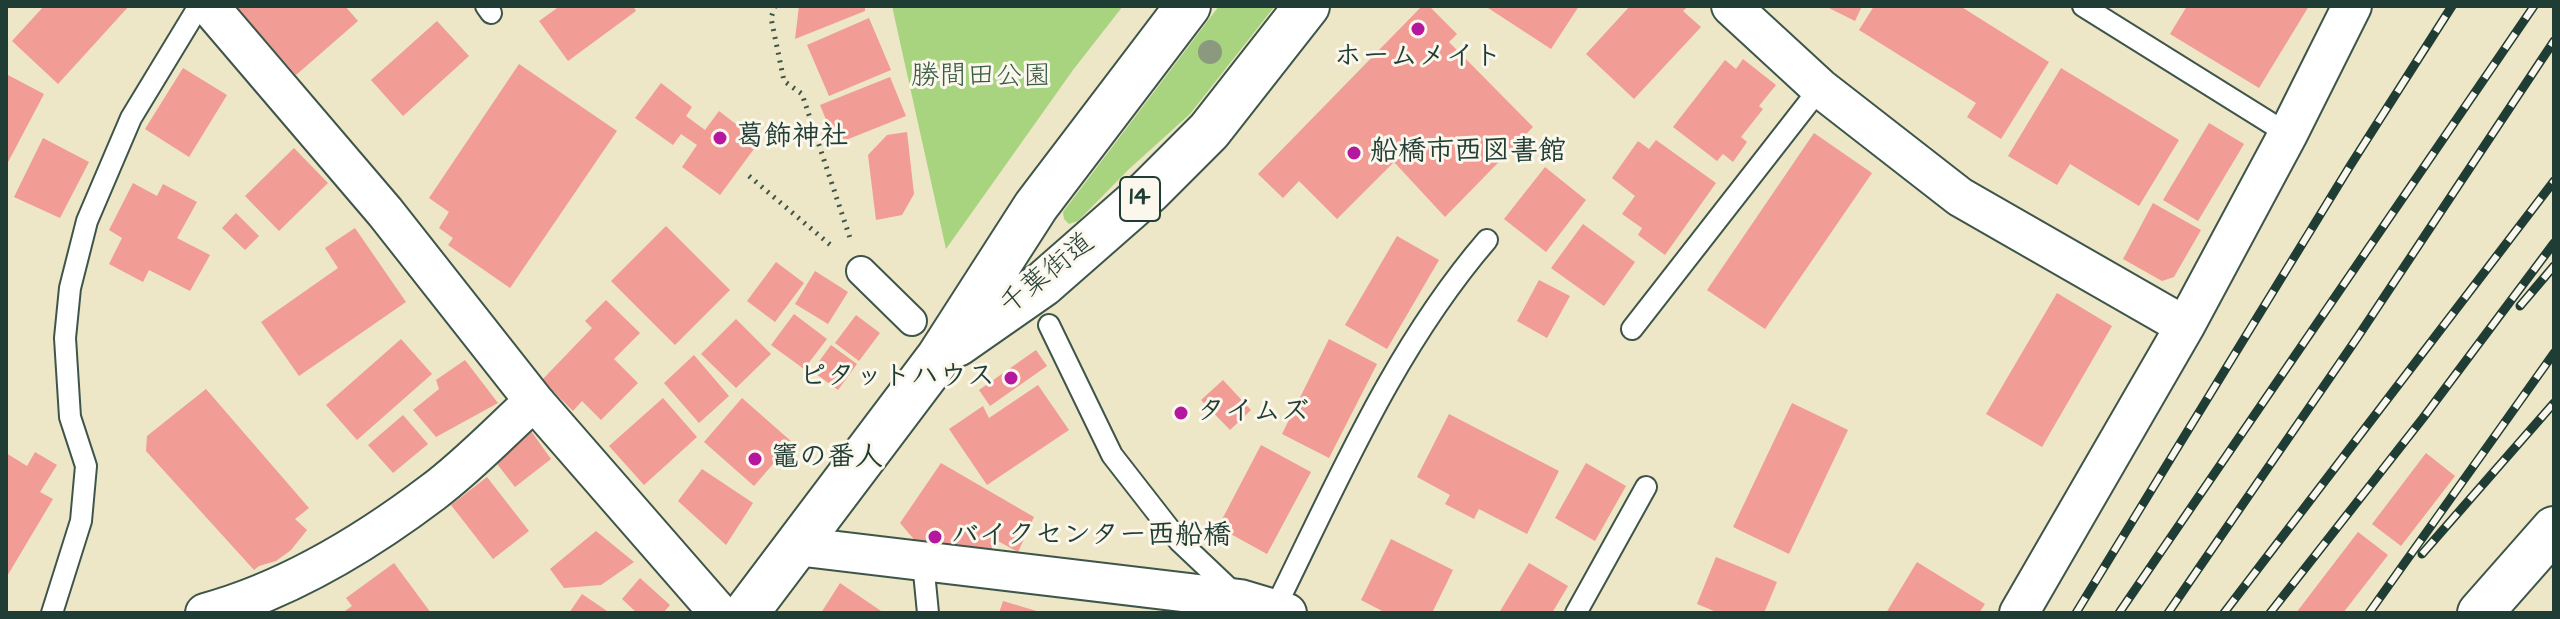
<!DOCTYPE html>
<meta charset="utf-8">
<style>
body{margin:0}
#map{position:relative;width:2560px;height:619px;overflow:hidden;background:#ede6c7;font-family:"Architects Daughter",sans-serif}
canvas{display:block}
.frame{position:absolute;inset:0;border:8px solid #1f3d34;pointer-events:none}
</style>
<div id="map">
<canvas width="2560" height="619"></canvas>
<div class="frame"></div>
</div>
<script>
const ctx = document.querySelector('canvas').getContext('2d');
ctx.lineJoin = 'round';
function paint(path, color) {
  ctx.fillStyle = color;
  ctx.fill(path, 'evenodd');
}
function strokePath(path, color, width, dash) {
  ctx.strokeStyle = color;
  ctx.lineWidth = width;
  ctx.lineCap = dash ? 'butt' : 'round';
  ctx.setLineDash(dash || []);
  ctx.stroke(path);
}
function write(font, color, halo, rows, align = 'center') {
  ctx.font = font + ' "Architects Daughter","Klee One",sans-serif';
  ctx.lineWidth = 6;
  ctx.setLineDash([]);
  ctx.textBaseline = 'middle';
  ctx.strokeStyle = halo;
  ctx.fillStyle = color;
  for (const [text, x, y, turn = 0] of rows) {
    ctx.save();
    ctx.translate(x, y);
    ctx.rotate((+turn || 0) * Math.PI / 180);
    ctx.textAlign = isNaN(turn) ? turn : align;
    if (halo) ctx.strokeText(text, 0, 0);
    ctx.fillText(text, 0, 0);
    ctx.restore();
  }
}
paint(new Path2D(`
 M892 6H1123L1073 70 946 249Z
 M1219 6H1275L1190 114 1128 170 1078 221 1069 224 1064 219 1063 212Z`), '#a8d480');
paint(new Path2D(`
 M44 6H129L58 84 12 41Z
 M235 6H345L358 21 296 75Z
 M560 6H633L636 11 568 61 539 21Z
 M799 6H865V11L795 39Z
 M1422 6H1429L1457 34 1449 42 1533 127 1445 217 1394 162 1337 219 1299 181 1283 198 1258 174Z
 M1485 6H1579L1551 49Z
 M1630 6H1688L1683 11 1701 27 1634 99 1586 54Z
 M1825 6H1862L1855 21Z
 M1874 6H1960L2049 62 2001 139 1967 117 1976 103 1859 30Z
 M2187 6H2309L2259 88 2170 34Z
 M869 18 891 70 829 96 807 45Z
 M437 21 469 56 403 116 371 80Z
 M1743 59 1776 85 1759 106 1763 109 1741 137 1747 142 1733 162 1723 154 1717 161 1673 127 1725 60 1736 69Z
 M519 64 617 131 510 288 448 245 453 238 439 228 449 212 429 198Z
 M183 68 227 95 189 157 145 129Z
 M2061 68 2179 140 2139 206 2070 164 2057 185 2008 156Z
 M6 74 44 94 6 166Z
 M890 77 906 116 836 144 820 105Z
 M661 83 692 107 686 116 705 130 719 111 759 142 720 195 682 167 697 145 681 134 673 145 635 118Z
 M2209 123 2244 144 2198 221 2163 200Z
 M907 132 914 194 902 215 876 220 868 155 887 135Z
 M1814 133 1872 173 1765 329 1707 290Z
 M43 138 89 162 60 218 14 197Z
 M1656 140 1716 183 1665 255 1638 235 1642 228 1622 214 1635 196 1612 178 1638 141 1649 149Z
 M294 148 328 183 279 231 245 196Z
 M1545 167 1586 200 1546 252 1504 219Z
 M133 183 157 196 163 184 197 202 177 238 210 255 190 291 149 270 143 282 109 264 122 238 109 230Z
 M2153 203 2201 230 2174 277 2162 281 2123 259Z
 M236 213 259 236 245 250 222 228Z
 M1583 224 1635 262 1604 306 1551 268Z
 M666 226 730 290 675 345 611 281Z
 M355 228 406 302 299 376 261 322 338 268 325 248Z
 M1397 236 1439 260 1387 349 1345 325Z
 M776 262 804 283 775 322 747 301Z
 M815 271 848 292 828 324 795 304Z
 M1539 280 1570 296 1547 338 1517 321Z
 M2057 293 2112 326 2042 447 1986 414Z
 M606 300 640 333 614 359 638 383 601 420 582 401 573 411 542 380 592 328 585 321Z
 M794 314 827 339 804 369 771 345Z
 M856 315 880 333 859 361 835 343Z
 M736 319 771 354 736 388 701 354Z
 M401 339 432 374 357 440 326 405Z
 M1329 339 1377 364 1329 458 1282 434Z
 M831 345 857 364 838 390 812 371Z
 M1036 350 1047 366 990 406 979 390Z
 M694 355 729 396 699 423 664 383Z
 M465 360 498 403 436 437 413 410 439 389 436 380Z
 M1223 380 1251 410 1230 430 1201 400Z
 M1038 385 1069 430 987 485 949 429 983 406 989 418Z
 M206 389 309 508 295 519 307 530 291 550 276 561 259 566 254 570 146 451 147 436Z
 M663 398 697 437 644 485 609 446Z
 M742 398 792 442 754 486 704 442Z
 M1792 403 1848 430 1789 554 1733 527Z
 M1449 414 1559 471 1527 534 1479 509 1474 519 1445 504 1450 495 1417 477Z
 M403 415 428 444 393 473 368 445Z
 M531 431 551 459 515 487 494 460Z
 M1261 445 1311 472 1267 554 1218 527Z
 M35 452 57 465 40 492 53 499 6 578V453L27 466Z
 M2426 453 2455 476 2401 546 2372 524Z
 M941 463 1034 517 1018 552 996 540 989 553 918 544 900 523Z
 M1586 463 1626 486 1595 541 1555 518Z
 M702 469 753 503 726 545 678 501Z
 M487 477 529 531 493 559 451 505Z
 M596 531 634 562 601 585 564 588 550 569Z
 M2358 532 2388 555 2343 613H2296Z
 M1391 539 1453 570 1432 613H1386L1361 600Z
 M1716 557 1777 582 1764 613H1719L1697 604Z
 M1917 562 1985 604 1979 613H1886Z
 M394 563 431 613H342L352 606 346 598Z
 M1529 563 1568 586 1552 613H1499Z
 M640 578 670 605 663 613H637L622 599Z
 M840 583 884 613H821Z
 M582 594 610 613H569Z
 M1003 601 1040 612V613H999Z`), '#f19c94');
const service = new Path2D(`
 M486 6 491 13
 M2083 6 2288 134
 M1049 325 1112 455 1179 541 1235 594
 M1632 329 1820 88
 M923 562 928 613
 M1275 608C1338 481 1394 348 1487 240
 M52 613 81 521 86 466 70 417 65 338 70 288 87 221 131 118 199 6
 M1576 613 1646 487`);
const pedestrian = new Path2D(`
 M861 271 912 321`);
const minor = new Path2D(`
 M209 6 385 212 534 401 719 613
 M1731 6 1820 88 1960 197 2185 326
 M796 546 1240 599 1287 613
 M205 613C286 591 367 542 433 492 469 465 501 431 534 401
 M2019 613 2185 326 2288 134 2352 6`);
const tertiary = new Path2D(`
 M2480 613 2554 529`);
const trunk = new Path2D(`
 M957 344 1043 284 1149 191 1209 131 1307 6
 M746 613 939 357 1036 206 1188 6`);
strokePath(service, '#3e564a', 24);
strokePath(pedestrian, '#3e564a', 32);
strokePath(minor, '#3e564a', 42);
strokePath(tertiary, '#3e564a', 48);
strokePath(trunk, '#3e564a', 48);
strokePath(new Path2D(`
 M775 6 771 18 784 81 802 94 850 238
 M749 176 834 248`), '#3e564a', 5, [2, 6]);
strokePath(service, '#fff', 20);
strokePath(pedestrian, '#fff', 28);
strokePath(minor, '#fff', 38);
strokePath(tertiary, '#fff', 44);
strokePath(trunk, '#fff', 44);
const rail = new Path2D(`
 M2520 306 2554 266
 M2422 554 2554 403
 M2076 613 2350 166 2452 6
 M2119 613 2534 6
 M2168 613 2357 338 2554 41
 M2224 613 2554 181
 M2270 613 2423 418 2554 243
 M2369 613 2554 353`);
strokePath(rail, '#1f3d34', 9);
strokePath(rail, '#fbf7ec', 6, [18]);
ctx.fillStyle = '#8b9a7e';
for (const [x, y] of [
 [1210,52]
]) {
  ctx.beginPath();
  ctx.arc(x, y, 12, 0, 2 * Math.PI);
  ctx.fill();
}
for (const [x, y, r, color] of [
 [1418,29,8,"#b5179e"],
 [720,138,8,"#b5179e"],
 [1354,153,8,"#b5179e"],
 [1011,378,8,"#b5179e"],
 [1181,413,8,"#b5179e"],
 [755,459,8,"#b5179e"],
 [935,537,8,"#b5179e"]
]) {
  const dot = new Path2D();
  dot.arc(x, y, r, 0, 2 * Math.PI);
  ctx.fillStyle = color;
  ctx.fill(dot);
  strokePath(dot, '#fbf7ec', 3);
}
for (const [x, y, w] of [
 [1140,199,40]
]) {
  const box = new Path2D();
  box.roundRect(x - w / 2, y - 22, w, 44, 6);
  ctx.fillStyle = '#fbf7ec';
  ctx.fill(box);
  strokePath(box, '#1f3d34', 2);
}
write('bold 26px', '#1f3d34', null, [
 ["14",1140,199]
]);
write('bold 28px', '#1f3d34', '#fbf7ec', [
 ["ホームメイト",1418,58,"center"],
 ["葛飾神社",736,138],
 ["船橋市西図書館",1370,153],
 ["ピタットハウス",995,378,"right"],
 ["タイムズ",1197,413],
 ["竈の番人",771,459],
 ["バイクセンター西船橋",951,537]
], 'left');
write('28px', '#3a5b43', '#fbf7ec', [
 ["勝間田公園",981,78]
]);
write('28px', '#1f3d34', '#fbf7ec', [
 ["千葉街道",1048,275,-39]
]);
</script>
